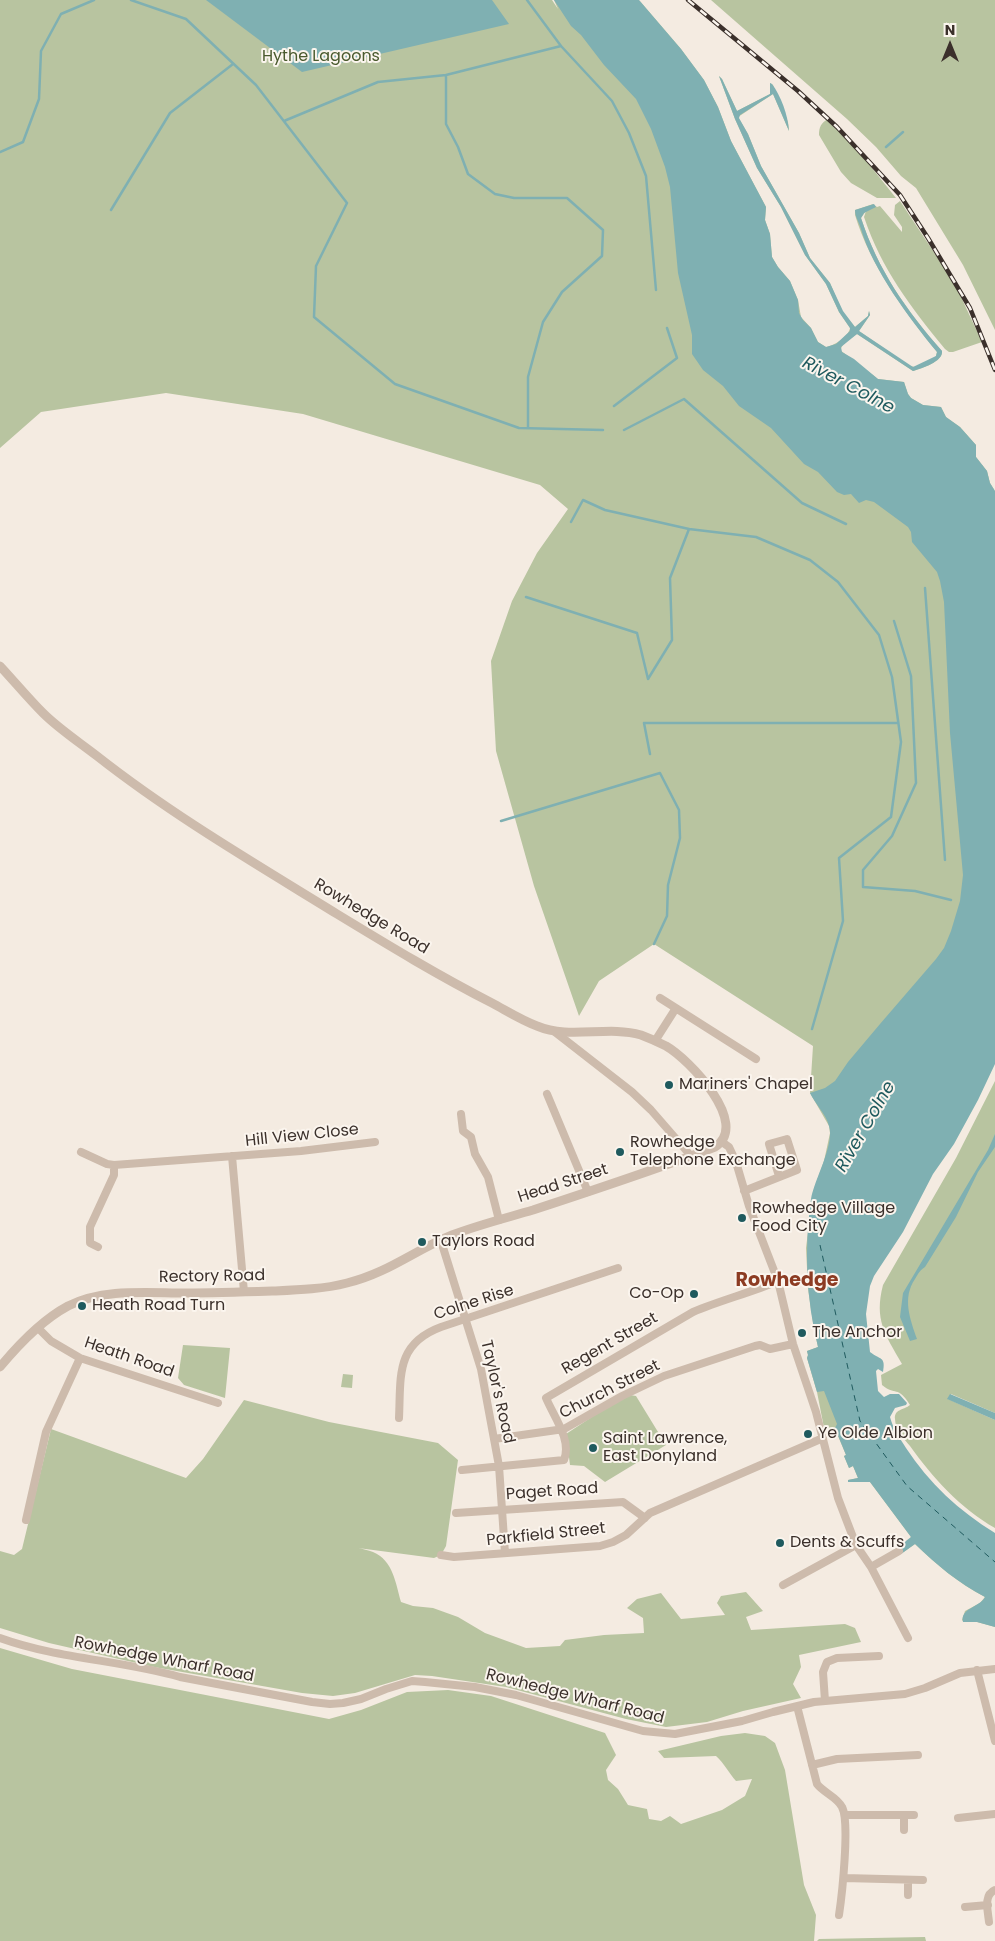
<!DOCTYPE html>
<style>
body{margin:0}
#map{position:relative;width:995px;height:1941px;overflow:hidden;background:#f4ebe1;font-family:Poppins,sans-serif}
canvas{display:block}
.north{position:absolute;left:925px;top:20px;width:50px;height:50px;-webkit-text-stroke:4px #fbf5ee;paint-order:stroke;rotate:0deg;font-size:14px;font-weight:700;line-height:20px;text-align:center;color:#3b302b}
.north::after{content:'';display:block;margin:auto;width:18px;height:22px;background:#3b302b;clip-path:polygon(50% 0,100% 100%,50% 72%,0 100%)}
</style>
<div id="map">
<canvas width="995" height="1941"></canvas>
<div class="north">N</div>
</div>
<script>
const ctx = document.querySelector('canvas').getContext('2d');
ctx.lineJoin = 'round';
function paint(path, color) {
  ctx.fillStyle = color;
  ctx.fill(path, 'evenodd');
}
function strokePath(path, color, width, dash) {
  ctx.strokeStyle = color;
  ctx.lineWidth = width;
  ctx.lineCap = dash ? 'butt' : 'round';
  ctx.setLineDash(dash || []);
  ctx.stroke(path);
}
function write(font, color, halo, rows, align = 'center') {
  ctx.font = font + ' Poppins,sans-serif';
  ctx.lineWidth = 4;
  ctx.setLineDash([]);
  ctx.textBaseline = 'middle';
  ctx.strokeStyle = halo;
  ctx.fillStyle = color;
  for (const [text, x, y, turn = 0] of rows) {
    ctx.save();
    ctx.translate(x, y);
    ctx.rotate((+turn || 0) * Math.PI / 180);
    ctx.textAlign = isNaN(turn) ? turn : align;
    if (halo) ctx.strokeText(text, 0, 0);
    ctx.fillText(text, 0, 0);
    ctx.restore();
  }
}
paint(new Path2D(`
 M0 0H552L558 9 554 0H588L706 188 921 489 993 814 820 1305 977 1571 995 1627 977 1622H964L962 1620 965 1611 980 1603 985 1597C958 1583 937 1565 915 1544L901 1554 911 1537 870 1482H848V1480L858 1478 853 1466 849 1468 844 1456 846 1455 835 1429 825 1433 817 1392 807 1358 808 1355 807 1351 818 1347 814 1329 808 1289 806 1248 813 1192 824 1161 830 1133 829 1126 810 1093 813 1046 654 944 599 981 579 1016 534 886 496 751 491 661 512 601 537 553 568 509 540 485 303 414 166 393 41 412 0 448Z
 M639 0 681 49 704 80 718 107 731 141 766 207 765 220 770 234 772 257 778 267 790 281 798 300 801 317 811 328 818 342 826 347C834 346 849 336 850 328L839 312 826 284 805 255 781 207 757 168 735 119 719 76 722 79 737 111 770 94V83L773 85 788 122 789 131 773 94 738 117 748 134 761 166 799 233 810 258 830 283 842 311 855 327 868 316 869 311 870 315 859 331 910 366 915 367 934 358 936 356 937 352C904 311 870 265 855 215V210L873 204 877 207 880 206 902 232V227L894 215 895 205 900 201 955 284 982 342 953 352H949L945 349C910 306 882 270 864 217L866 211 861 218C878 270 906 310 942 351 943 362 922 368 913 371L857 334 844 343 840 350 878 379 904 382 908 394 911 398 923 405 941 407 946 417 960 427 976 445V457L987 471 990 483 995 491 842 398Z
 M711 0H995V330L963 265 916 188 901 176 876 147 847 119Z
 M828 119 860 153 896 198H877L851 183 841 172 819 135C819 127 821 123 828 119Z
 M995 1081V1413L951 1394 948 1399 995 1420V1528C960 1508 933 1478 910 1446 904 1439 895 1429 895 1419 894 1409 904 1410 910 1405 898 1385 895 1396 882 1385L881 1375 902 1364C885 1334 874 1320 883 1285L956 1158Z
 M183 1345 230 1348 225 1398 184 1385 178 1378Z
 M343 1374 353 1375 352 1388 341 1387Z
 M630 1395 636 1396 666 1445 605 1482 584 1466 570 1465 566 1434 610 1405Z
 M244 1400 329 1422 438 1443 458 1460 446 1546 441 1555 434 1558 358 1548C363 1549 368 1550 373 1552 393 1560 396 1584 401 1602L413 1606 433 1608 458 1617 485 1633 526 1648 560 1646 565 1640 604 1635 644 1633 643 1618 627 1608 637 1599 661 1593 681 1619 725 1615 717 1603 721 1596 746 1592 763 1611 746 1617 751 1630 845 1624 855 1628 861 1642 799 1655 801 1667 793 1684 801 1698 743 1711 707 1722 666 1727 626 1719 506 1687 432 1676 415 1675 355 1693 333 1696 302 1693 154 1667 49 1643 0 1628V1551L14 1555 22 1549 51 1429 186 1478 203 1459Z
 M0 1648 72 1669 329 1719 361 1710 407 1692 448 1690 491 1696 605 1733 616 1755 606 1770 608 1780 618 1789 628 1805 647 1809 649 1819 661 1821 670 1816 681 1824 722 1810 745 1796 752 1779 736 1781C729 1773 724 1763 716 1756L664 1758 658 1751 721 1736 745 1733 765 1736 775 1743 785 1770 804 1885 816 1915 814 1941H0Z
 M925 1937 926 1941H817L819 1939Z`), '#b8c4a0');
paint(new Path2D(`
 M206 0H492L509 24 302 72Z
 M554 0H639L681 49 704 80 718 107 731 141 766 207 765 220 770 234 772 257 778 267 790 281 798 300 799 313 803 320 811 328 818 342 826 347 836 344 850 331V328L839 312 826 284 805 255 781 207 757 168 735 119 719 76 722 79 737 111 770 94V83L772 84C781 96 788 115 789 131L773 94 740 115 739 118 748 134 761 166 799 233 810 258 830 283 843 311 855 327 868 316 869 311 870 315 859 331 913 367 936 356 937 352C909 318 873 270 861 229 859 222 855 217 855 210L874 204 876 207 864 213 861 218C878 270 906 310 942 351 943 362 922 368 913 371L857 334 841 347 842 352 854 359 878 379 904 382 908 394 911 398 923 405 941 407 946 417 960 427 976 445V457L987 471 990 483 995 491V1064L978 1100 954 1144 933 1174 903 1232 874 1276 870 1286 866 1314 870 1352C880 1360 886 1356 883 1372L878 1369 876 1371 878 1391 884 1397 890 1394H899L907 1403 906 1405 895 1408 890 1417C893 1429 900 1438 906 1448 929 1483 959 1511 995 1533V1627L977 1622H963C960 1608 979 1608 985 1597 958 1583 937 1565 915 1544L901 1554 897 1548 911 1537 870 1482H848V1480L858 1478 853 1466 849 1468 844 1456 846 1455 835 1428 837 1424 824 1391 817 1392 807 1358 808 1355 807 1351 818 1347C806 1298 804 1250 811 1199 814 1180 835 1144 829 1126 826 1114 815 1104 810 1093L825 1088 835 1081 848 1062 880 1024 936 959 944 948 951 931 960 901 963 875 950 733 944 602 940 581 937 572 912 542 911 532 908 527 874 502 866 500 859 503 851 494 844 495 837 492 818 472 804 464 771 428 739 406 723 386 703 370 692 354V335L678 273 670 187 665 167 651 129 636 99 604 65 581 35 571 26Z
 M995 1134V1147L978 1172 956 1217 925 1267C920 1270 918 1274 915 1279 902 1298 910 1319 917 1339L910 1341 900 1317 903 1293 988 1150Z
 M950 1394 995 1413V1420L947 1399Z`), '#7fb0b2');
strokePath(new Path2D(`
 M131 0 186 19 256 85 347 203 316 266 314 317 395 384 519 428 603 430
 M527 0 561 46 446 75V124L458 147 468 174 495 194 514 198H567L603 230 602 256 562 292 543 322 528 377V428
 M561 46 612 101 629 133 646 176 656 290
 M284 121 378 82 446 75
 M886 147 903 132
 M0 152 23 142 39 99 41 51 61 14 94 0
 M111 210 170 113 233 64
 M614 406 677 358 667 328
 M624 430 684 399 802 503 846 524
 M571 522 583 500 605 510 689 529 756 537 810 560 838 582 879 635 892 677 901 742 891 817 839 858 843 921 812 1029
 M925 588 945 860
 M526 597 637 633 648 679 672 640 670 578 689 529
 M894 621 911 676 916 783 892 836 863 870V887L915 891 951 900
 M650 754 644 723H898
 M501 821 660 773 679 810 680 838 668 885 667 916 654 944`), '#7fb0b2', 2.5);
strokePath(new Path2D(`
 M820 1245 860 1421 907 1486 995 1562`), '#1f5a5e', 1, [6, 5]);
strokePath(new Path2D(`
 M660 998 756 1059
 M555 1032 632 1092 651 1110 691 1156
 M655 1041 676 1008
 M547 1094 588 1192
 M461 1114 463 1131 471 1137 475 1154 488 1177 499 1220
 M722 1142 729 1147 736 1162 749 1206 778 1281 793 1344 816 1412 838 1498 846 1519 856 1545 871 1567 908 1638
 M81 1152 107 1164 114 1165 301 1151 375 1142
 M232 1156 244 1292
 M744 1191 797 1170 787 1139 769 1144 779 1176
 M441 1241 481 1369 499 1466 505 1553
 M98 1247 90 1243V1227L114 1175V1165
 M38 1328 51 1341 80 1358 218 1403
 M399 1418C401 1377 395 1344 441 1327L618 1268
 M494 1439 564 1429 622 1396 664 1376 755 1346 760 1345 770 1349 793 1344
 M462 1470 564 1460C572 1440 554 1417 546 1398L693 1312C721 1300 750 1293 778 1281
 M456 1513 623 1502 645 1518
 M26 1520 46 1432 80 1358
 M441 1555 454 1557 600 1546 613 1542 626 1535 650 1513 823 1438
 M871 1567 899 1551
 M783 1585 856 1545
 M0 1638C58 1659 121 1660 180 1677L312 1702 330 1704 343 1703 361 1699 386 1689 412 1681 425 1682 475 1687 516 1695 643 1731 675 1734 742 1721 773 1712 814 1702 905 1694 925 1688 960 1673 995 1669
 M977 1670 995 1741
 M825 1701 823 1672 827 1662 837 1658 879 1656
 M797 1706 817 1784C824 1793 837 1797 842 1807 850 1822 842 1895 839 1915
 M812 1765 837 1759 918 1755
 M845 1815H914
 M904 1816V1830
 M958 1818 995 1814
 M844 1878 923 1880
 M908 1895V1880
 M965 1907 988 1905
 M989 1922C988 1911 983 1895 995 1890`), '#cdbbac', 8);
strokePath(new Path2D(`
 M0 666C14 681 28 698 43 713 59 729 79 742 97 756 172 815 256 864 337 914 388 945 439 976 492 1003 507 1011 521 1020 537 1026 570 1040 607 1025 641 1035 649 1038 658 1042 666 1046 689 1059 751 1124 715 1147 655 1170 594 1190 533 1210 506 1218 478 1225 452 1235 415 1250 388 1273 347 1283 324 1289 299 1290 275 1291 245 1292 216 1293 186 1293 147 1293 104 1288 68 1306 42 1320 19 1344 0 1367`), '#cdbbac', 9);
const rail = new Path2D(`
 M688 0 798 91 837 127 900 195 928 238 970 308 995 370`);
strokePath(rail, '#3b302b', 4.5);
strokePath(rail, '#fbf5ee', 2.5, [8]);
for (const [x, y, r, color] of [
 [669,1085,5,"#1f5a5e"],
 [620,1152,5,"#1f5a5e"],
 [742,1218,5,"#1f5a5e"],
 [422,1242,5,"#1f5a5e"],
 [694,1294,5,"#1f5a5e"],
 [82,1306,5,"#1f5a5e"],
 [802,1333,5,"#1f5a5e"],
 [808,1434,5,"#1f5a5e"],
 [593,1448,5,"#1f5a5e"],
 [780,1543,5,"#1f5a5e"]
]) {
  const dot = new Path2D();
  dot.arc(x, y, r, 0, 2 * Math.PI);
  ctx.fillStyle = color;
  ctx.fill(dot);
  strokePath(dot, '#fbf5ee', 2);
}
write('16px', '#4a5a2e', '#fbf5ee', [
 ["Hythe Lagoons",321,57]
]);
write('16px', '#3b302b', '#fbf5ee', [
 ["Rowhedge Road",371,917,31],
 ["Hill View Close",302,1136,-6],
 ["Head Street",563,1184,-18],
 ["Rectory Road",212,1277,-1],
 ["Colne Rise",474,1303,-18],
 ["Regent Street",610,1344,-30],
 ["Heath Road",129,1358,19],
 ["Church Street",610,1390,-27],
 ["Taylor's Road",497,1392,77],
 ["Paget Road",552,1492,-4],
 ["Parkfield Street",546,1535,-6],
 ["Rowhedge Wharf Road",164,1660,11],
 ["Rowhedge Wharf Road",575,1697,14]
]);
write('16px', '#3b302b', '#fbf5ee', [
 ["Mariners' Chapel",679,1085],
 ["Rowhedge",630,1143],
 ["Telephone Exchange",630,1161],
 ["Rowhedge Village",752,1209],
 ["Food City",752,1227],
 ["Taylors Road",432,1242],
 ["Co-Op",684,1294,"right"],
 ["Heath Road Turn",92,1306],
 ["The Anchor",812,1333],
 ["Ye Olde Albion",818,1434],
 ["Saint Lawrence,",603,1439],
 ["East Donyland",603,1457],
 ["Dents & Scuffs",790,1543]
], 'left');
write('italic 18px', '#1f5a5e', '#fbf5ee', [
 ["River Colne",848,386,28],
 ["River Colne",866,1127,-60]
]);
write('bold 19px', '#8c3b22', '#fbf5ee', [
 ["Rowhedge",787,1281]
]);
</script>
